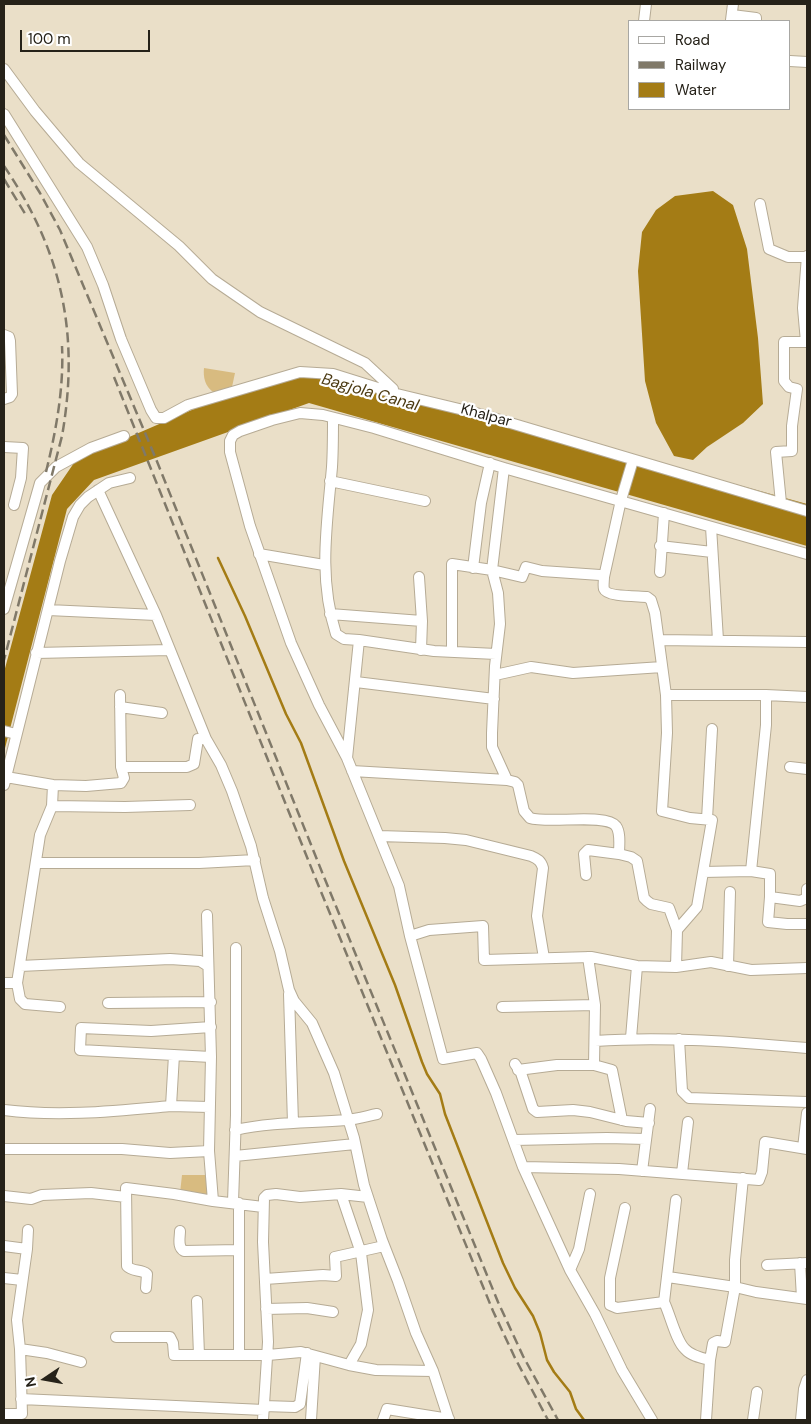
<!DOCTYPE html>
<style>
body{margin:0}
#map{position:relative;width:811px;height:1424px;overflow:hidden;background:#eadfc8;font-family:"DM Sans",sans-serif}
canvas{display:block}
.frame{position:absolute;inset:0;border:5px solid #262219;pointer-events:none}
.legend{position:absolute;left:628px;top:20px;width:162px;height:90px;box-sizing:border-box;background:#fff;border:1px solid #a8a7a3;margin:0;padding:6px 9px;list-style:none;font-size:15px;color:#262219}
.legend li{display:flex;align-items:center;gap:10px;height:25px}
.legend b{width:25px;border:1px solid #a8a7a3}
.north{position:absolute;left:20px;top:1354px;width:50px;height:50px;-webkit-text-stroke:4px #fff;paint-order:stroke;rotate:258deg;font-size:14px;font-weight:700;line-height:20px;text-align:center;color:#262219}
.north::after{content:'';display:block;margin:auto;width:18px;height:22px;background:#262219;clip-path:polygon(50% 0,100% 100%,50% 72%,0 100%)}
.scale{position:absolute;left:20px;top:30px;width:130px;height:22px;box-sizing:border-box;border:2px solid #262219;border-top:0;padding-left:6px;font-size:15px;line-height:18px;white-space:nowrap;color:#262219;-webkit-text-stroke:4px #fff;paint-order:stroke}
</style>
<div id="map">
<canvas width="811" height="1424"></canvas>
<div class="frame"></div>
<ul class="legend">
<li><b style="height:6px;background:#fff"></b>Road</li>
<li><b style="height:6px;background:#807969"></b>Railway</li>
<li><b style="height:14px;background:#a47c15"></b>Water</li>
</ul>
<div class="north">N</div>
<div class="scale">100 m</div>
</div>
<script>
const ctx = document.querySelector('canvas').getContext('2d');
ctx.lineJoin = 'round';
function paint(path, color) {
  ctx.fillStyle = color;
  ctx.fill(path, 'evenodd');
}
function strokePath(path, color, width, dash) {
  ctx.strokeStyle = color;
  ctx.lineWidth = width;
  ctx.lineCap = dash ? 'butt' : 'round';
  ctx.setLineDash(dash || []);
  ctx.stroke(path);
}
function write(font, color, halo, rows, align = 'center') {
  ctx.font = font + ' "DM Sans",sans-serif';
  ctx.lineWidth = 4.5;
  ctx.setLineDash([]);
  ctx.textBaseline = 'middle';
  ctx.strokeStyle = halo;
  ctx.fillStyle = color;
  for (const [text, x, y, turn = 0] of rows) {
    ctx.save();
    ctx.translate(x, y);
    ctx.rotate((+turn || 0) * Math.PI / 180);
    ctx.textAlign = isNaN(turn) ? turn : align;
    if (halo) ctx.strokeText(text, 0, 0);
    ctx.fillText(text, 0, 0);
    ctx.restore();
  }
}
paint(new Path2D(`
 M204 368 235 373 232 387 218 392H213C205 386 203 377 204 368Z
 M182 1175H214L211 1199 180 1193Z`), '#d8bb80');
paint(new Path2D(`
 M713 191 733 205 747 249 758 338 763 404 743 423 707 447 693 460 674 456 656 423 645 381 638 271 642 232 656 210 675 196Z
 M319 369 807 504V546L309 403 94 480 67 509 4 752V672L52 495 76 460 268 377Z`), '#a47c15');
strokePath(new Path2D(`
 M218 558 245 616 286 714 301 743 344 861 395 985 422 1062 427 1074 440 1094 445 1114 503 1263 515 1288 533 1316 540 1333 547 1360 554 1372 570 1392 576 1409 584 1420`), '#a47c15', 2.5);
const minor = new Path2D(`
 M732 15 756 18V21
 M731 20 733 4
 M644 21 646 4
 M790 61 807 62
 M4 69 35 111 79 163 179 246 212 279 260 312 365 363 393 389
 M4 114 87 247 103 285 121 339 151 410 156 418H164L188 405 300 372 333 374 397 394 480 414 807 511
 M760 204 769 249 788 257H807
 M4 335 9 337 10 341 12 394 10 397 4 399
 M333 418C333 434 333 451 332 467 327 525 318 577 336 634L344 639 359 640 347 758
 M4 447 23 448 21 478 14 505
 M504 468 492 570 498 593 500 624 495 666 492 733V747L507 780 515 782 518 785 524 811 530 818C548 824 606 813 616 826 621 833 619 846 619 854L631 857 637 861 644 898 647 901 651 904 669 908 677 930
 M330 481 425 501
 M98 490 156 615 206 739 221 765 232 791 251 846 263 898 280 951 289 990 294 1001 312 1023 334 1073 354 1138 364 1185 382 1240 398 1281 416 1333 433 1371 449 1420
 M781 503 776 452 792 451V426L797 389 789 387 784 381V342H806L803 308 807 256
 M711 527 718 640
 M660 546 712 552
 M259 554 324 565
 M473 568 481 503 490 463
 M660 572 664 513
 M419 577 422 621 421 650
 M604 577 621 500 633 460
 M4 609 40 483 56 467 91 448 124 436
 M48 610 156 615
 M330 614 422 621
 M359 640 434 651 496 654
 M659 640 807 642
 M452 652V564L492 570 522 577 526 567 542 571 600 575 604 577C604 581 603 586 604 589 607 597 638 596 647 597L651 600 655 613 666 695 667 733 662 811 690 818 712 820 697 907 677 930 676 967
 M36 653 170 650
 M495 675 531 667 573 673 662 667
 M356 682 494 699
 M666 695H766L807 697
 M120 707 162 713
 M4 731 16 734
 M121 767H187L194 764 198 739H206
 M790 767 807 769
 M352 771 507 780
 M6 777 53 785 86 786 121 783 124 778 121 767 120 695
 M4 785 60 561 73 517 80 505 88 497 109 483 130 478
 M53 785 52 806 40 835 17 983 20 999 25 1004 60 1007
 M52 806 125 807 190 805
 M707 819 712 729
 M379 836 445 838 466 840 531 856C538 859 541 861 543 868L537 916 544 958
 M36 863H199L255 860
 M751 871 766 725V695
 M703 872 751 871 770 874V897L800 901 807 898V889
 M586 875 584 854 588 850 619 854
 M770 897 768 922 787 924H807
 M207 915 211 1057 209 1151 213 1201
 M410 936 399 886 347 758 319 705 291 643 250 526 230 452V441L233 435 240 431 272 420 300 413 323 415 374 428 504 468 807 554
 M588 957 595 1005 594 1065 612 1070 622 1120
 M20 966 170 959 200 961 208 966
 M728 966 730 892
 M4 983H17
 M289 994 293 1123
 M108 1003 211 1002
 M502 1007 595 1005
 M211 1027 151 1031 81 1028 80 1050 211 1057
 M631 1038 637 966
 M679 1039 682 1091 689 1098 807 1102
 M595 1041C666 1036 737 1042 807 1048
 M174 1055 171 1106 209 1107
 M515 1064 521 1073 533 1109 537 1112 573 1110 590 1112 626 1121 649 1123
 M518 1070 557 1065H594
 M4 1110C60 1117 115 1111 171 1106
 M235 1130C272 1122 309 1123 346 1120 357 1119 367 1116 377 1114
 M514 1140 607 1138 646 1139
 M803 1148 807 1113
 M4 1149H122L170 1153 209 1151
 M235 1156 355 1144
 M523 1167 619 1169 759 1180 762 1172 765 1142 807 1149
 M642 1171 650 1109
 M682 1173 688 1122
 M743 1178 735 1260V1287L756 1292 807 1299
 M341 1194 361 1253 368 1310 361 1344 349 1365
 M4 1196 31 1199 42 1195 91 1193 126 1197
 M233 1202 236 1115V948
 M625 1208 610 1278V1305L617 1308 664 1302C670 1314 676 1341 685 1349 691 1356 702 1358 710 1360L706 1420
 M180 1231C180 1238 177 1247 184 1251L239 1250
 M4 1246 27 1249
 M800 1263 802 1298
 M767 1265 807 1263
 M570 1270 579 1249 590 1194
 M668 1277 735 1287 725 1342 717 1341 713 1343 710 1360
 M4 1278 22 1280
 M265 1279 323 1275 336 1276 335 1257 384 1246
 M146 1288 147 1274C141 1269 132 1272 127 1266L126 1188 174 1194 213 1201 263 1207
 M197 1301 199 1355
 M664 1302 676 1200
 M266 1309 307 1308 333 1312
 M116 1337H170L173 1343 174 1355H268L301 1352 349 1365 376 1370 433 1371
 M20 1349 47 1353 81 1362
 M239 1355V1203
 M21 1399 264 1410
 M264 1406 295 1407 300 1404 307 1353
 M4 1414H22L20 1349 17 1320 27 1249 28 1230
 M263 1420 268 1342 263 1242 264 1198 267 1195 276 1194 300 1197 341 1194 368 1197
 M311 1420 315 1356
 M383 1420 387 1409 449 1419
 M652 1420 622 1370 595 1314 570 1270 523 1167 496 1093 481 1059 477 1053 443 1059 410 936 429 930 483 926 484 960 591 957 637 966 676 967 711 962 751 970 807 968
 M753 1420 757 1392
 M801 1420 804 1389 807 1380`);
strokePath(minor, '#b6ab95', 12);
strokePath(minor, '#fff', 10);
strokePath(new Path2D(`
 M4 135 40 193 60 230 156 459 324 877 498 1302 523 1356 558 1420
 M4 166C62 251 80 334 62 436L4 660
 M4 179 27 217
 M114 377 315 877 493 1311 515 1358 548 1420
 M46 472C56 431 64 388 62 346`), '#807969', 2.5, [10, 5]);
write('15px', '#262219', '#fff', [
 ["Khalpar",486,416,15]
]);
write('italic 16px', '#4c3b14', '#fff', [
 ["Bagjola Canal",370,393,16]
]);
</script>
